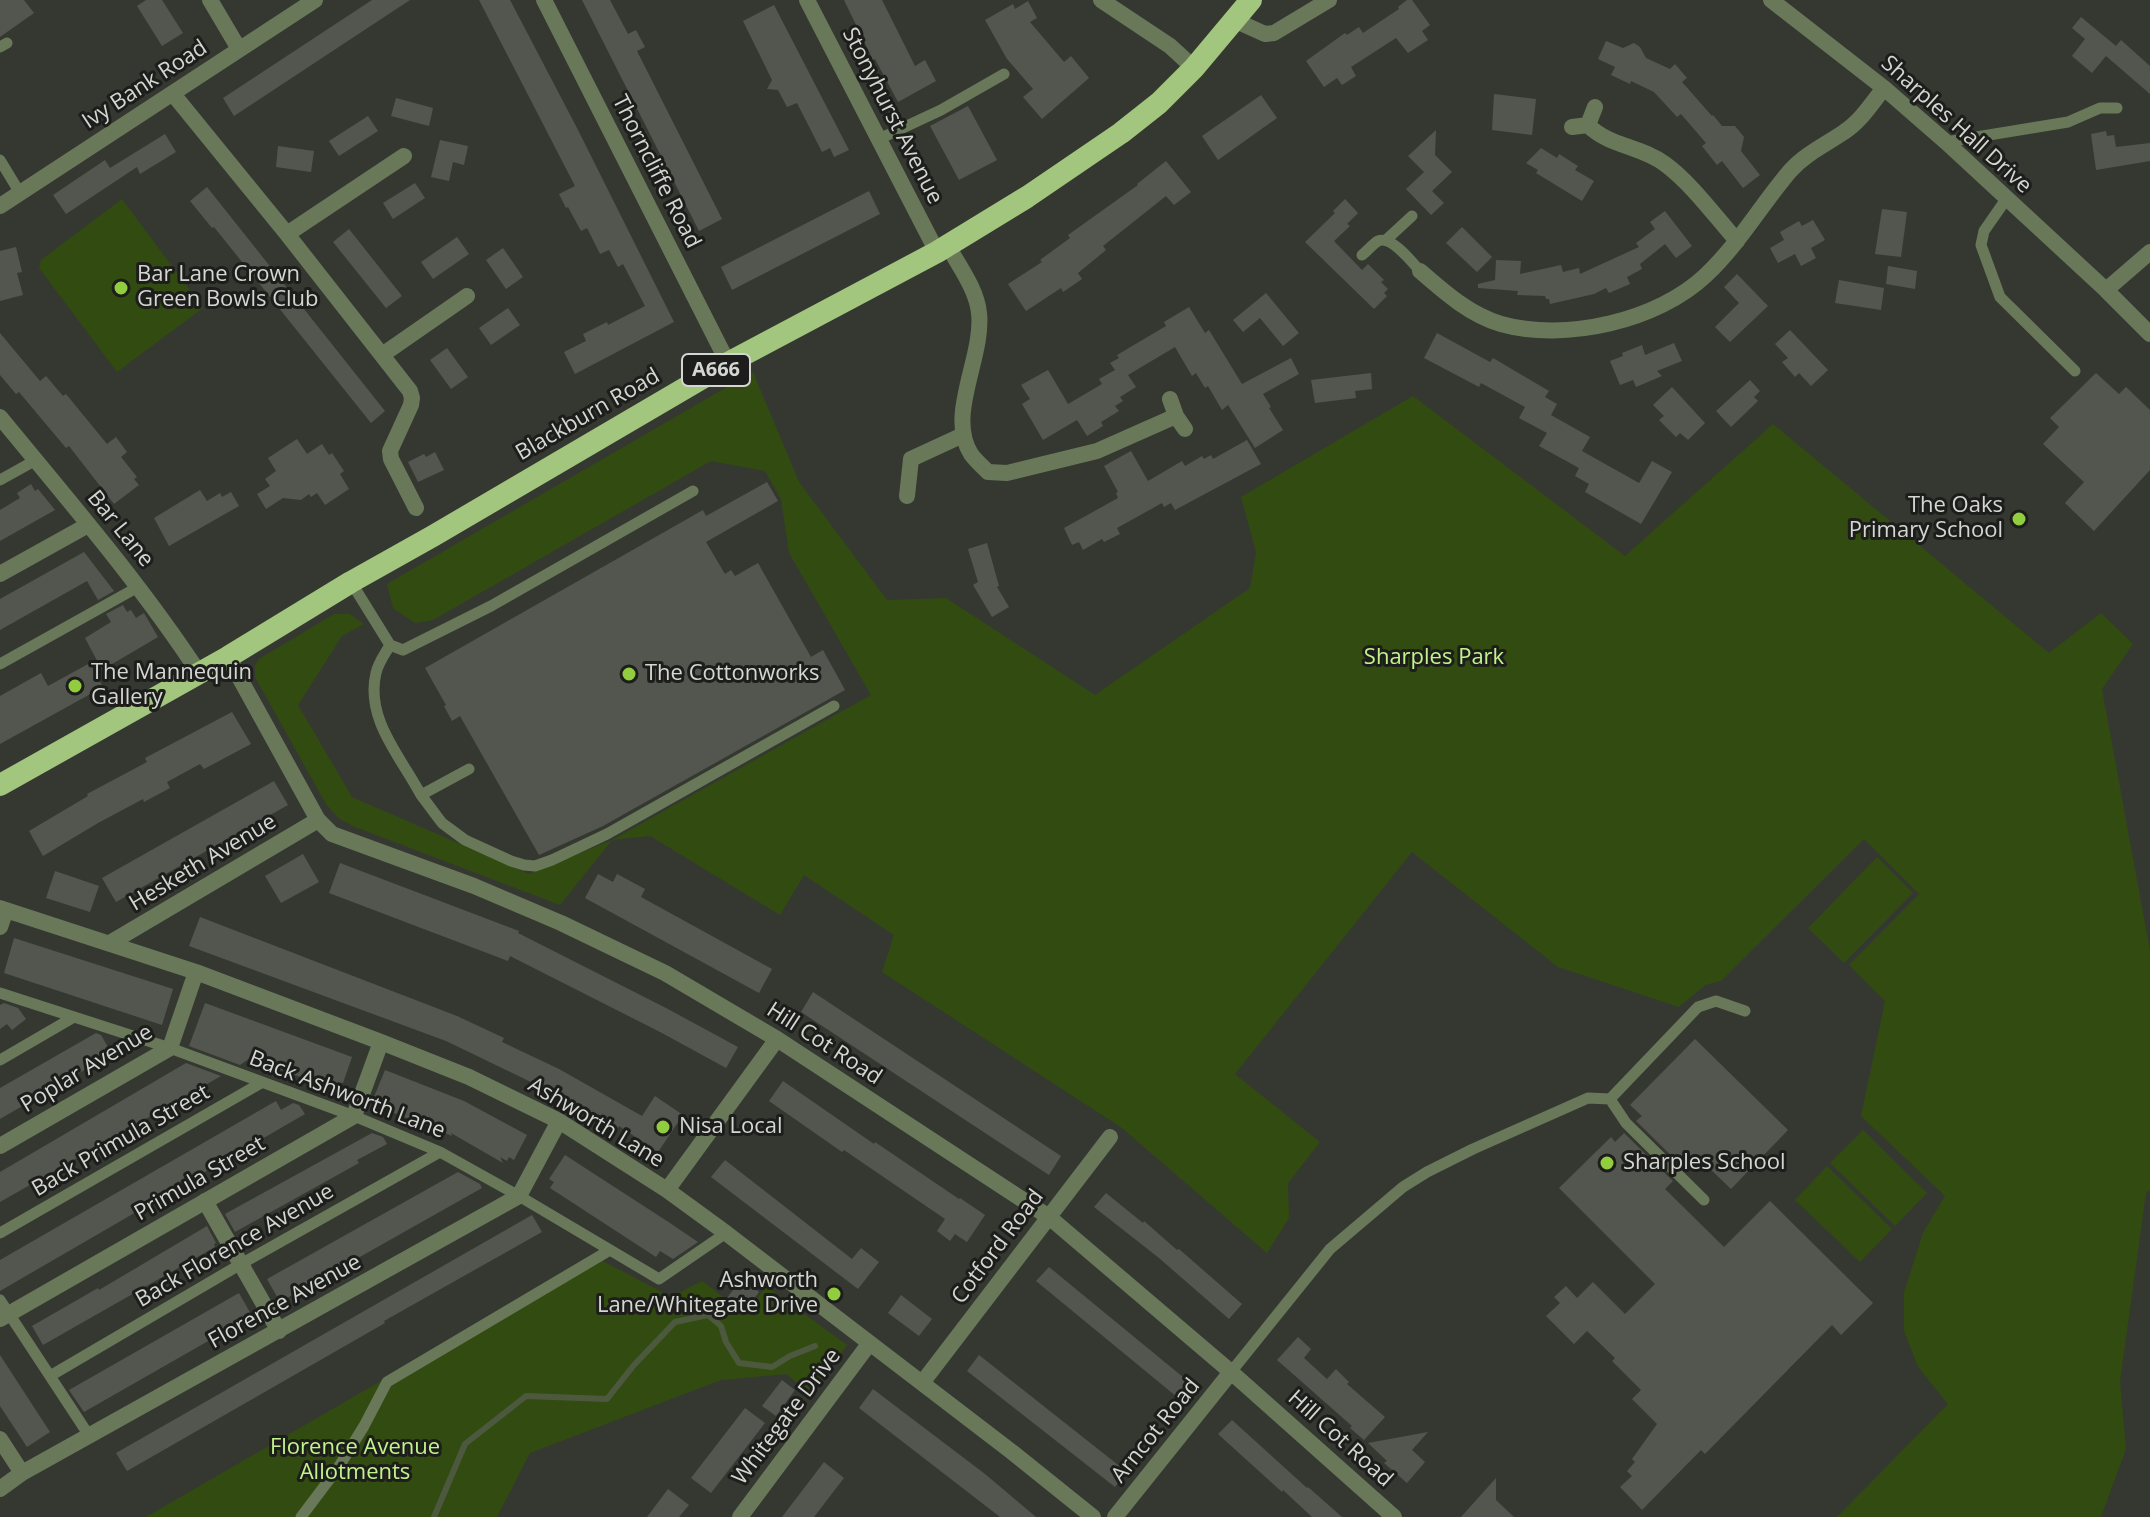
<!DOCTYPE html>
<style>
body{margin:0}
canvas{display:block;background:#343831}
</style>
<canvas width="2150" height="1517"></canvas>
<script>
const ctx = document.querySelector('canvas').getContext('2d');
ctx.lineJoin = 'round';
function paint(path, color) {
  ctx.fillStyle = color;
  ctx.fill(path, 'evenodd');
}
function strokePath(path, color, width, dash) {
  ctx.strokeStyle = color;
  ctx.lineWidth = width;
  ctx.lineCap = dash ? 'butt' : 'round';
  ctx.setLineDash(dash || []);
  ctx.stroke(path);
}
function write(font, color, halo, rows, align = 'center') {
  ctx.font = font + ' "Open Sans",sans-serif';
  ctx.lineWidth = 6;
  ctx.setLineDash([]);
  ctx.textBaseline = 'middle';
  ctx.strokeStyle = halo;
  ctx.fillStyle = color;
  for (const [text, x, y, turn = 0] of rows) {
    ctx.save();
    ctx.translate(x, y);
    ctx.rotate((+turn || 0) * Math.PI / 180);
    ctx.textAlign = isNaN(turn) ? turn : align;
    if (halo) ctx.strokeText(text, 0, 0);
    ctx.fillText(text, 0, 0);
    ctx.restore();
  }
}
paint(new Path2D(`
 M122 199 203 308 117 372 39 268 41 260Z
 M753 372 799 482 887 600 946 598 1095 695 1250 588 1256 552 1241 497 1413 396 1625 556 1773 424 2049 653 2101 613 2133 644 2102 689 2150 951V1190L2146 1193 2120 1381 2126 1449 2101 1517H1837L1948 1404 1918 1367 1904 1331V1292L1923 1233 1945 1196 1861 1116 1885 1001 1849 965 1919 894 1864 839 1721 981 1705 985 1679 1007 1558 967 1412 852 1235 1074 1320 1142 1288 1183 1289 1218 1267 1253 1122 1128 882 972 894 935 804 875 780 915 650 836 612 840 560 905 355 827 338 818 326 804 255 677V666L259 659 334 614H350L364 624 342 636 298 705 352 797 529 874 612 840 871 695 789 553 781 499 765 471 711 461 433 620 415 623 393 608 387 584Z
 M1877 857 1913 893 1844 963 1808 928Z
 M1863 1130 1927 1193 1895 1226 1830 1163Z
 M1827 1166 1892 1229 1860 1262 1795 1200Z
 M595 1257 660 1291 667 1299 702 1281 746 1314 766 1286 847 1345 812 1394 786 1374 721 1380 530 1453 497 1517H146Z`), '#324b10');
strokePath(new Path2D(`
 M434 1517 465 1444 526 1396 607 1399 634 1365 675 1322 708 1315 721 1326 726 1342 739 1363 772 1367 790 1356 815 1346`), '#4d593f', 6);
paint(new Path2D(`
 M0 0H24L34 13 0 37Z
 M146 0H162L183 33 162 46 137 6Z
 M372 0H410L234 116 223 98Z
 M479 0H510L577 128 674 322 575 374 564 352 586 341 583 334 607 322 608 325 645 306 623 264 618 267 609 250 600 254 587 228 581 231 568 207 566 208 559 194 575 186Z
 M582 0H610L628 34 636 30 645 47 637 51 722 219 699 231Z
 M844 0H882L915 66 925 60 936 81 898 102 875 59 873 60Z
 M1407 0H1412L1430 25 1422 31 1428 40 1408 53 1396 38 1351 67 1356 76 1342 85 1337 78 1324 87 1306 61 1345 33 1347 35 1359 27 1363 33 1399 9 1398 7Z
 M1028 1 1037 18 1030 22 1064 62 1071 56 1089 78 1042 119 1023 97 1033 89 1007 59 985 20 1013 4 1015 9Z
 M774 5 849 150 834 157 830 148 822 152 797 103 787 107 778 90 767 89 772 80 743 21Z
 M2081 17 2116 46 2121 40 2150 66V94L2106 56 2092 73 2072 56 2085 39 2072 28Z
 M1606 41 1623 48 1634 43 1640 47 1646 58 1670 69 1675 64 1687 78 1682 82 1712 116 1713 115 1722 126H1735L1744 137 1741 151 1760 175 1743 188 1722 161 1717 165 1702 146 1706 143 1681 114 1677 117 1654 92 1631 81 1630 84 1611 75 1615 67 1598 59Z
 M1494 94 1536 99 1532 135 1492 130Z
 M1261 95 1277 118 1218 160 1202 136Z
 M396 98 433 108 429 126 391 116Z
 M968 106 997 160 959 180 930 126Z
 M368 116 378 131 339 156 329 141Z
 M1436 130 1435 155 1452 172 1432 191 1444 203 1431 215 1406 189 1424 172 1408 156Z
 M2106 131 2107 136 2114 135 2116 147 2150 143V161L2096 170 2091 134Z
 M165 134 176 152 140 174 137 167 66 214 53 195 105 160 110 168Z
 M440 140 468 146 464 165 453 162 449 181 431 177Z
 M278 146 314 151 311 172 276 167Z
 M1541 148 1557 158 1559 154 1578 166 1575 170 1594 181 1582 201 1536 173 1538 170 1526 163Z
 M1166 161 1191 192 1174 205 1166 196 1103 246 1106 250 1078 273 1082 279 1063 292 1061 288 1026 311 1008 284 1042 262 1040 260 1070 238 1068 235 1138 185 1137 184Z
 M415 183 425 198 393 219 383 203Z
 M207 187 385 411 371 423 214 227 212 228 190 201Z
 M869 191 880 214 732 290 721 267Z
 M1345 199 1358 213 1347 224 1350 226 1334 241 1362 270 1368 264 1384 280 1381 282 1388 289 1384 293 1387 296 1374 309 1305 242 1335 213 1333 211Z
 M1882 209 1907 212 1901 257 1875 254Z
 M1665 211 1692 246 1676 258 1665 244 1640 264 1642 269 1627 277 1630 284 1609 293 1606 288 1594 294 1550 304 1549 299H1546L1545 296 1517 295 1518 291 1478 288V284L1495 280 1496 260 1521 261 1520 274 1561 265 1563 272 1579 268 1580 274 1639 247 1636 243 1655 229 1650 222Z
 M1813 220 1825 240 1811 248 1816 258 1801 266 1795 254 1778 263 1770 248 1784 240 1780 232 1799 221 1802 226Z
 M1462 227 1492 257 1477 272 1446 243Z
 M349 229 402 296 386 308 333 242Z
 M457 237 469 254 433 279 421 262Z
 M16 247 22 272 17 273 23 295 0 301V251Z
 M503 248 523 277 506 289 486 260Z
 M1888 266 1917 271 1915 289 1886 284Z
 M1737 274 1768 306 1730 342 1715 327 1739 303 1724 287Z
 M1839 280 1884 288 1881 310 1835 303Z
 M1266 293 1299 333 1283 346 1260 318 1243 332 1233 320Z
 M1189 307 1205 333 1209 330 1242 384 1291 358 1299 374 1263 394 1271 407 1269 408 1283 430 1255 448 1228 405 1222 410 1208 386 1205 388 1196 373 1192 376 1175 347 1128 375 1136 387 1120 397 1123 401 1115 406 1119 411 1101 422 1103 426 1087 436 1077 420 1043 440 1022 404 1030 399 1021 385 1048 370 1068 404 1102 384 1099 379 1115 370 1110 363 1119 358 1117 355 1166 326 1164 322Z
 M508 308 520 325 491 345 479 328Z
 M1790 330 1828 370 1811 386 1799 373 1795 377 1782 362 1788 358 1775 344Z
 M0 333 40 381 46 376 63 396 66 394 107 444 116 437 127 452 121 457 137 477 134 479 139 485 114 504 69 446 66 448 19 392 16 394 0 375Z
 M1437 333 1490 362 1493 358 1549 391 1545 397 1557 404 1551 415 1590 437 1582 451 1639 483 1652 461 1672 472 1641 524 1585 492 1589 484 1575 476 1579 468 1539 446 1547 433 1519 418 1525 407 1481 383 1479 387 1424 358Z
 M1674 343 1682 361 1657 371 1662 376 1636 387 1633 380 1620 385 1610 361 1623 356 1622 353 1642 345 1645 355Z
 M447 348 468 377 451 389 430 360Z
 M1371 373 1372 389 1355 391 1356 398 1315 403 1311 380Z
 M2096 373 2119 394 2126 387 2150 410V470L2094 531 2065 503 2084 482 2043 444 2059 427 2050 418Z
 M1750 380 1760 391 1754 397 1758 401 1731 427 1716 411Z
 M1672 387 1705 423 1688 440 1680 433 1676 437 1659 420 1664 416 1653 405Z
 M297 439 307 454 322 444 329 455 332 453 344 471 340 474 349 489 325 505 317 493 311 497 309 494 301 500 283 498 266 509 257 494 270 486 265 479 276 471 268 458Z
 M1247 440 1261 464 1175 510 1171 503 1164 507 1162 503 1117 528 1120 534 1104 542 1102 539 1083 550 1079 542 1072 545 1064 528 1118 498 1116 493 1118 492 1104 466 1131 451 1148 481 1182 461 1185 466 1202 456 1204 459 1211 455 1213 459Z
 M435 452 444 470 418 482 408 462 424 454 426 457Z
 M767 482 778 501 706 542 725 574 731 570 735 576 758 563 811 657 823 650 845 690 603 826 539 855 460 716 452 721 444 706 446 705 425 668 703 510 706 516Z
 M31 484 35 491 38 489 55 510 0 541V510L20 498 17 493Z
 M200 490 207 501 220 493 222 497 231 492 239 506 169 546 154 518Z
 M987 543 999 586 997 587 1009 607 992 617 973 585 978 582 968 549Z
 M84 552 114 591 98 600 87 581 0 630V599Z
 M123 605 127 612 131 610 136 618 144 613 158 637 102 670 85 638 111 622 106 614Z
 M90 663 103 687 0 744V696L41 673 48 686Z
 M232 712 251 744 204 769 200 764 167 782 170 788 144 802 143 799 98 823 43 856 29 831 88 796 87 794 147 762 145 758Z
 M274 781 288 805 116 902 102 878Z
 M303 854 319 882 281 903 265 876Z
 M340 863 519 931 518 933 666 1008 738 1047 726 1068 662 1033 510 956 508 961 329 893Z
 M55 871 99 886 90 912 46 898Z
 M598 874 613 882 617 874 645 889 641 897 772 969 759 993 585 898Z
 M200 917 457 1016 504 1038 502 1042 559 1069 642 1116 655 1096 683 1115 658 1152 619 1126 618 1128 576 1103 532 1080 531 1082 446 1041 189 946Z
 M14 938 173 989 162 1025 4 973Z
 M813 992 1061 1156 1049 1175 801 1012Z
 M4 1003 18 1008 26 1019 12 1030 7 1024 0 1029V1005Z
 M205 1003 352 1057 343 1083 338 1082 335 1090 250 1058 240 1065 189 1046Z
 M96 1033 101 1035 112 1054 0 1119V1088Z
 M1695 1039 1788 1130 1731 1189 1706 1165 1698 1172 1690 1164 1685 1169 1636 1121 1642 1116 1630 1105Z
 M186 1063 221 1076 0 1202V1172Z
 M385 1070 464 1101 527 1135 514 1160 509 1157 507 1161 500 1157 503 1163 451 1133 452 1136 379 1107 381 1099 374 1097Z
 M783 1081 874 1144 875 1142 959 1199 960 1198 985 1215 967 1242 955 1234 950 1241 937 1231 945 1219 844 1150 842 1152 769 1101Z
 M276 1101 281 1110 293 1103 299 1105 305 1114 0 1291V1260Z
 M372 1133 383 1137 387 1144 357 1160 359 1163 235 1232 225 1214Z
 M1624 1133 1673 1181 1665 1189 1724 1247 1770 1201 1873 1303 1841 1335 1832 1325 1705 1454 1701 1450 1642 1510 1620 1487 1632 1476 1627 1471 1635 1462 1632 1459 1657 1424 1632 1399 1641 1390 1612 1361 1615 1358 1587 1331 1574 1344 1546 1316 1560 1303 1554 1297 1566 1286 1577 1298 1593 1282 1625 1314 1655 1284 1559 1188 1611 1137 1615 1142Z
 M565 1155 670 1223 698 1242 673 1259 660 1251 656 1257 550 1188 554 1182 549 1179Z
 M725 1160 852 1259 861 1248 879 1262 858 1289 711 1177Z
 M458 1172 480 1184 482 1188 280 1302 267 1279Z
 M1106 1193 1143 1223 1144 1221 1177 1250 1179 1249 1242 1304 1229 1319 1159 1258 1094 1207Z
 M532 1215 542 1232 384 1321 385 1323 127 1471 116 1453Z
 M207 1226 216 1243 214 1244 215 1247 43 1345 32 1326 98 1288 99 1290Z
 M1049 1267 1189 1382 1177 1397 1036 1281Z
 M741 1279 759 1292 746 1310 741 1306 739 1308 727 1298Z
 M239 1293 252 1316 84 1412 69 1390Z
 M901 1295 932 1319 919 1336 888 1313Z
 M1298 1337 1311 1349 1304 1358 1327 1379 1336 1369 1349 1382 1347 1384 1385 1417 1364 1440 1350 1428 1352 1426 1277 1360Z
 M0 1355 50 1432 27 1447 0 1406Z
 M979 1355 1127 1472 1115 1487 967 1371Z
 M782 1380 795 1390 776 1416 762 1406Z
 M873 1389 985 1474 1036 1517H1000L859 1408Z
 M745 1408 765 1423 711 1493 691 1478Z
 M1232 1420 1307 1488 1308 1487 1342 1517H1312L1283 1490 1282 1492 1218 1434Z
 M1428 1432 1412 1450 1425 1462 1407 1483 1384 1463 1387 1461 1368 1443Z
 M824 1462 844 1478 814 1517H782Z
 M1496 1478V1500L1514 1517H1461Z
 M668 1489 689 1505 679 1517H647Z`), '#52564f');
strokePath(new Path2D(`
 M0 47 7 43
 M879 139 941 110 1004 74
 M1946 142 2068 122 2100 108H2117
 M0 160 20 193
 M2007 198 1984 231 1981 245 2000 297 2075 371
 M1386 240 1412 216
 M1362 255C1367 251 1373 244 1378 241 1391 235 1412 262 1420 271
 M0 480 36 460
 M351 582 390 645 403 650 491 606 693 491
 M390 645C385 654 378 663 376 673 365 719 401 757 421 795L469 769
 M0 664 138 587
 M421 795 442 823 465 840 511 861 524 865 535 866 552 860 607 834 834 706
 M0 993 170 1048 354 1116 440 1152 519 1196 659 1279 726 1233
 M0 1060 74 1017
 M1610 1099 1626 1123 1704 1200
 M0 1233 261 1083
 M0 1300 90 1437
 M1231 1372 1330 1249 1403 1187 1427 1172 1473 1149 1588 1098 1610 1099 1698 1007 1716 1001 1745 1011
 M50 1376 241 1264 440 1152
 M301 1517 338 1468 364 1426 387 1382 610 1250`), '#697859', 11);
strokePath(new Path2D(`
 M210 0 239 49
 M544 0 728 363
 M807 0 937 252
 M1101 0 1170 46 1194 68
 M1771 0 1884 88 1946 142 2106 290 2150 334
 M1234 20 1265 34 1274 33 1329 0
 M173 94 287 234 410 391 412 398 411 405 390 451 391 459 416 508
 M1588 125C1608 146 1641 146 1665 164 1691 183 1715 216 1737 241
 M1572 127 1588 125 1595 107
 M0 206 315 0
 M287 234 404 156
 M948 246C959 266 977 290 979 313 984 357 946 415 971 454 975 460 982 466 988 472L1007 473 1097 451 1176 416
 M1420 271C1444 292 1470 315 1501 324 1565 342 1658 321 1706 275 1739 244 1761 205 1790 171 1805 154 1825 145 1844 132 1861 121 1872 103 1884 88
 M2106 290 2150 252
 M382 355 467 296
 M1170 399 1176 416 1185 429
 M0 417C69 501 140 583 199 673
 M907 496 911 459 963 435
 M0 574 88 525
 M228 657 318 820 332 834 474 886 561 923 665 973 777 1039 1049 1217 1231 1372 1394 1517
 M0 908 196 972 381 1042 469 1077 559 1121 667 1190 726 1233 1012 1452 1093 1517
 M0 927 6 910
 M110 943 318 820
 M0 1146 170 1048 196 972
 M667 1190 777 1039
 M205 1201 279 1331
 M0 1319 354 1116 381 1042
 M922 1383 1110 1137
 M0 1439 22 1473
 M0 1489 22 1473 519 1196 559 1121
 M740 1517 869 1344
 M1115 1517 1231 1372`), '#697859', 16);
strokePath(new Path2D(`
 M0 785 228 657 351 582 433 536 728 363 937 252 1027 197 1121 133 1159 103 1194 68 1251 0`), '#a2c67e', 22);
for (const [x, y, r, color] of [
 [121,288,8,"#91cd3f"],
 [2019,519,8,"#91cd3f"],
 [629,674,8,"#91cd3f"],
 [75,686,8,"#91cd3f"],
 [663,1127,8,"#91cd3f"],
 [1607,1163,8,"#91cd3f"],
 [834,1294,8,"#91cd3f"]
]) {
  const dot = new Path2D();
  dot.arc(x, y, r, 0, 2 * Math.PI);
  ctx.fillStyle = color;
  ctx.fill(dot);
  strokePath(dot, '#1d1e1b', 3);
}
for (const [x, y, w] of [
 [716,370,68]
]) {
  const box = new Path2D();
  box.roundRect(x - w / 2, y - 16, w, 32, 6);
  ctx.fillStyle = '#1d1e1b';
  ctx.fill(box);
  strokePath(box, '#d4d6d2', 2);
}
write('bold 20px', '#d4d6d2', null, [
 ["A666",716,370]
]);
write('22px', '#d4d6d2', '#1d1e1b', [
 ["Ivy Bank Road",145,85,-33],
 ["Stonyhurst Avenue",892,116,63],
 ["Sharples Hall Drive",1956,125,42],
 ["Thorncliffe Road",656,172,63],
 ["Blackburn Road",588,415,-30],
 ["Bar Lane",120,529,51],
 ["Hesketh Avenue",203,863,-31],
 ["Hill Cot Road",824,1044,33],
 ["Poplar Avenue",87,1069,-31],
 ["Back Ashworth Lane",347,1095,21],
 ["Ashworth Lane",596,1123,31],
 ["Back Primula Street",121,1141,-30],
 ["Primula Street",200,1179,-30],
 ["Back Florence Avenue",235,1246,-30],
 ["Cotford Road",998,1247,-53],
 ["Florence Avenue",285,1302,-29],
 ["Whitegate Drive",787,1417,-53],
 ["Arncot Road",1156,1431,-51],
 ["Hill Cot Road",1340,1439,42]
]);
write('22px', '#d4d6d2', '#1d1e1b', [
 ["Bar Lane Crown",137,275],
 ["Green Bowls Club",137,300],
 ["The Oaks",2003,506,"right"],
 ["Primary School",2003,531,"right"],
 ["The Mannequin",91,673],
 ["Gallery",91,698],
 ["The Cottonworks",645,674],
 ["Nisa Local",679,1127],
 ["Sharples School",1623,1163],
 ["Ashworth",818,1281,"right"],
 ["Lane/Whitegate Drive",818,1306,"right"]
], 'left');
write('22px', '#c1f38b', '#1d1e1b', [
 ["Sharples Park",1434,658],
 ["Florence Avenue",355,1448],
 ["Allotments",355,1473]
]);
</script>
